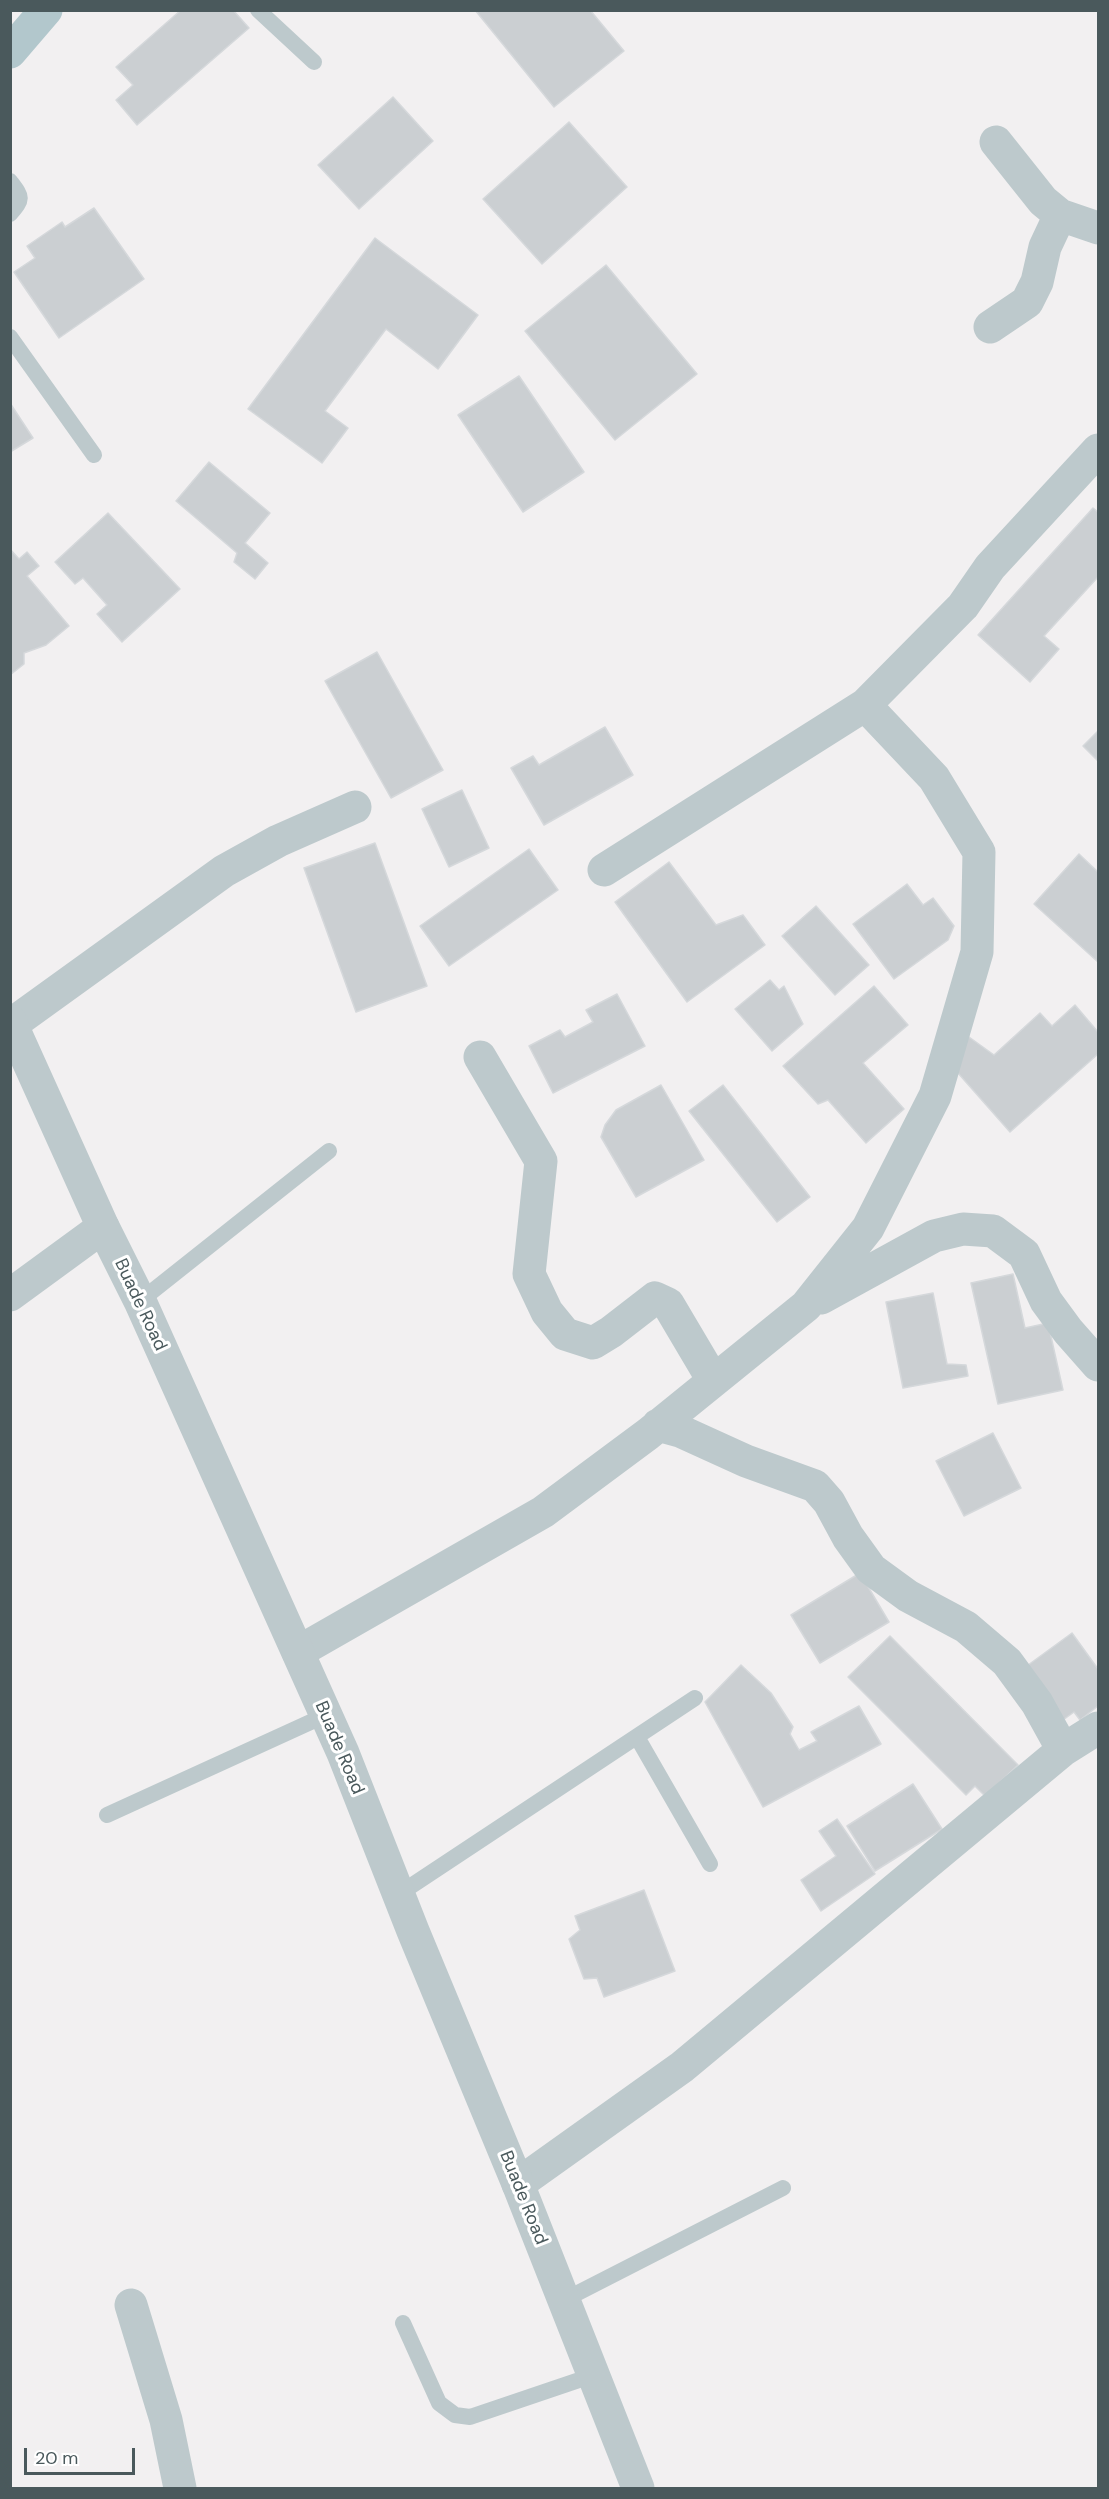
<!DOCTYPE html>
<style>
body{margin:0}
#map{position:relative;width:1109px;height:2499px;overflow:hidden;background:#f2f0f1;font-family:"DM Sans",sans-serif}
canvas{display:block}
.frame{position:absolute;inset:0;border:12px solid #4a595c;pointer-events:none}
.scale{position:absolute;left:24px;top:2448px;width:111px;height:27px;box-sizing:border-box;border:3px solid #4a595c;border-top:0;padding-left:8px;font-size:18px;line-height:21px;white-space:nowrap;color:#4a595c;-webkit-text-stroke:4px #fff;paint-order:stroke}
</style>
<div id="map">
<canvas width="1109" height="2499"></canvas>
<div class="frame"></div>
<div class="scale">20 m</div>
</div>
<script>
const ctx = document.querySelector('canvas').getContext('2d');
ctx.lineJoin = 'round';
function paint(path, color) {
  ctx.fillStyle = color;
  ctx.fill(path, 'evenodd');
}
function strokePath(path, color, width, dash) {
  ctx.strokeStyle = color;
  ctx.lineWidth = width;
  ctx.lineCap = dash ? 'butt' : 'round';
  ctx.setLineDash(dash || []);
  ctx.stroke(path);
}
function write(font, color, halo, rows, align = 'center') {
  ctx.font = font + ' "DM Sans",sans-serif';
  ctx.lineWidth = 6;
  ctx.setLineDash([]);
  ctx.textBaseline = 'middle';
  ctx.strokeStyle = halo;
  ctx.fillStyle = color;
  for (const [text, x, y, turn = 0] of rows) {
    ctx.save();
    ctx.translate(x, y);
    ctx.rotate((+turn || 0) * Math.PI / 180);
    ctx.textAlign = isNaN(turn) ? turn : align;
    if (halo) ctx.strokeText(text, 0, 0);
    ctx.fillText(text, 0, 0);
    ctx.restore();
  }
}
const building = new Path2D(`
 M181 10H233L249 28 137 125 116 100 133 85 116 67Z
 M475 10H590L624 51 554 107Z
 M393 97 433 141 359 209 318 165Z
 M569 122 627 187 542 264 483 199Z
 M94 208 144 279 59 338 14 272 35 258 27 246 62 222 65 227Z
 M375 238 478 315 438 369 386 329 325 411 348 428 322 463 248 409Z
 M606 265 697 374 615 440 525 331Z
 M519 376 584 472 523 512 458 415Z
 M10 403 33 438 10 452Z
 M209 462 270 513 245 543 268 563 255 579 234 562 237 553 176 501Z
 M1093 508 1098 512V577L1044 636 1059 649 1030 682 978 635Z
 M108 513 180 589 122 642 97 614 107 605 83 578 75 584 55 562Z
 M10 549 19 559 27 552 39 566 27 576 69 626 46 645 24 653V664L10 675Z
 M377 652 443 770 391 798 325 681Z
 M605 727 633 775 544 825 511 768 533 756 539 765Z
 M1098 731V761L1083 746Z
 M462 790 489 848 449 867 422 809Z
 M375 843 427 986 356 1012 304 868Z
 M529 849 558 890 449 966 420 926Z
 M1079 854 1098 872V962L1034 904Z
 M669 862 716 925 743 915 765 945 687 1002 615 902Z
 M907 884 923 905 933 898 954 926 948 940 894 979 853 924Z
 M816 906 869 965 835 995 782 936Z
 M770 980 779 990 784 986 803 1024 772 1051 735 1009Z
 M874 986 908 1025 863 1063 904 1109 866 1143 828 1100 818 1104 783 1066Z
 M617 994 645 1046 553 1093 529 1046 560 1030 565 1037 593 1022 586 1010Z
 M1075 1005 1098 1032V1054L1010 1132 950 1064 969 1037 994 1055 1040 1013 1052 1026Z
 M661 1085 704 1160 636 1197 601 1137 605 1125 616 1110Z
 M723 1085 810 1197 777 1222 689 1111Z
 M1013 1274 1025 1328 1048 1323 1063 1390 998 1404 971 1283Z
 M933 1293 947 1364 966 1365 968 1376 903 1388 886 1302Z
 M993 1433 1021 1488 964 1516 936 1461Z
 M860 1573 889 1622 820 1663 791 1615Z
 M1072 1633 1098 1669V1706L1080 1720 1074 1712 1063 1720 1024 1668Z
 M890 1636 1018 1765 985 1796 975 1786 966 1795 848 1677Z
 M741 1665 771 1693 793 1727 790 1734 799 1750 817 1741 811 1732 859 1706 881 1744 763 1807 705 1702Z
 M913 1784 942 1829 875 1871 847 1826Z
 M837 1819 875 1874 821 1911 801 1880 836 1856 819 1831Z
 M644 1890 675 1971 604 1997 597 1978 584 1979 569 1939 580 1930 575 1916Z`);
paint(building, '#cbcfd2');
strokePath(building, '#d5d8db', 1.5);
strokePath(new Path2D(`
 M258 10 314 62
 M10 181C22 197 24 198 10 214
 M10 337 94 455
 M140 1301 329 1151
 M637 1737 710 1864
 M107 1815 326 1715
 M399 1894 695 1698
 M564 2300 783 2188
 M403 2323 439 2403 455 2415 470 2417 594 2375`), '#bdc9cc', 16);
strokePath(new Path2D(`
 M996 142 1043 201 1060 215 1098 228
 M990 327 1027 302 1037 282 1045 247 1060 215
 M604 870 865 705
 M12 1024 224 871 278 841 355 807
 M480 1057 541 1161 529 1274 547 1312 565 1334 593 1343 611 1332 655 1298 668 1304 713 1380
 M10 1295 103 1227
 M821 1298 934 1236 963 1229 993 1231 1024 1254 1046 1301 1068 1331 1098 1365
 M658 1425 680 1431 746 1461 815 1486 829 1502 848 1537 871 1569 908 1596 966 1627 1007 1662 1037 1703 1063 1750
 M298 1652 543 1512 648 1434 806 1306 868 1228 935 1096 977 952 979 852 934 778 865 705 963 606 990 567 1098 450
 M518 2184 682 2067 1063 1750 1098 1728
 M131 2305 166 2420 180 2488`), '#bdc9cc', 33);
strokePath(new Path2D(`
 M10 1021 103 1227 140 1301 343 1753 413 1931 518 2184 638 2488`), '#bdc9cc', 33);
strokePath(new Path2D(`
 M10 52 46 10`), '#b2c7cc', 33);
write('18px', '#4a595c', '#fff', [
 ["Buade Road",140,1305,65],
 ["Buade Road",339,1748,67],
 ["Buade Road",523,2198,68]
]);
</script>
